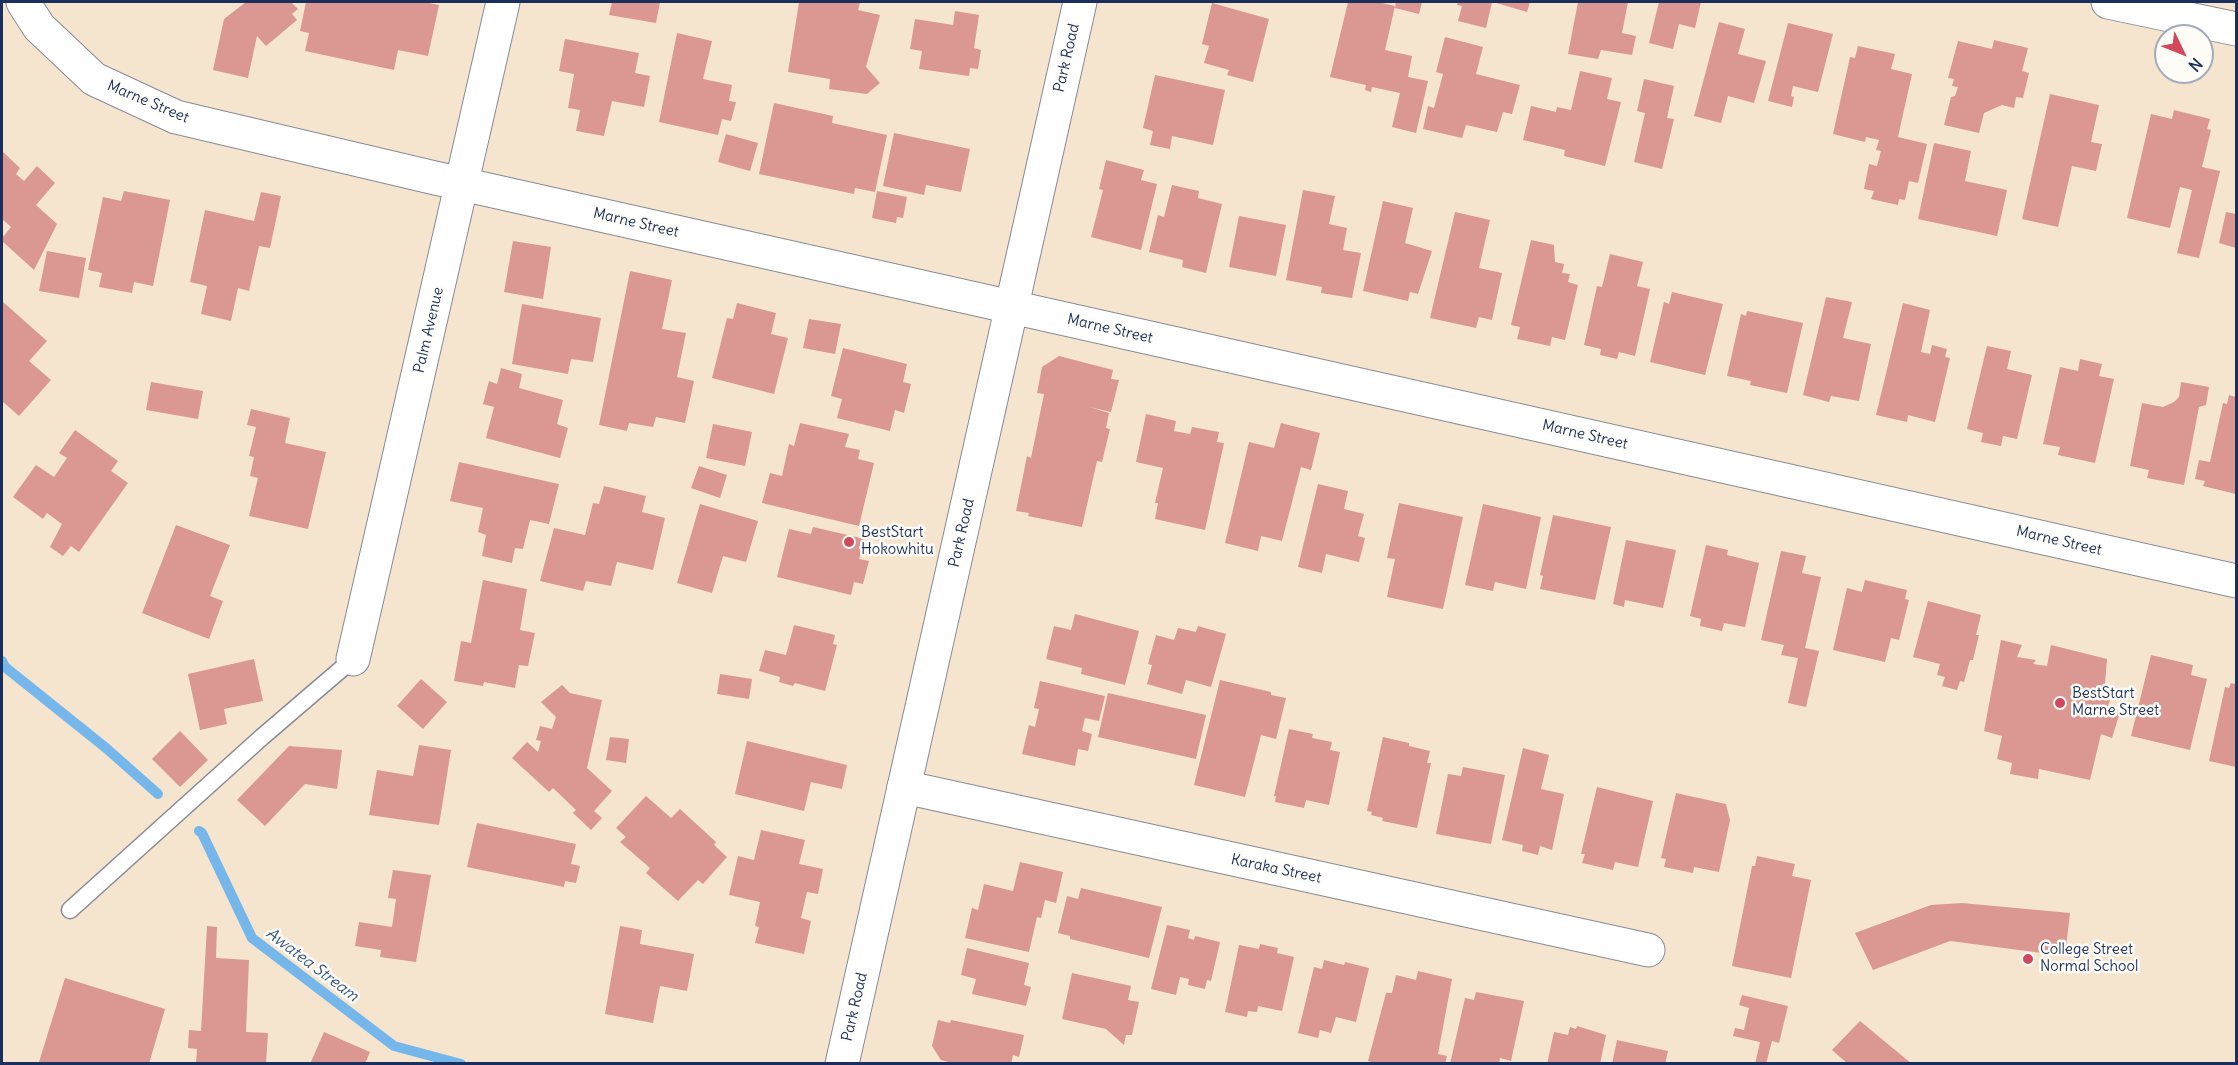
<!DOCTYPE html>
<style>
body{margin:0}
#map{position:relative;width:2238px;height:1065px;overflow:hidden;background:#f6e5ce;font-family:Delius,sans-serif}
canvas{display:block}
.frame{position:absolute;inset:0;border:3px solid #1b2f5e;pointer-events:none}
.north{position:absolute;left:2154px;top:24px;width:60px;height:60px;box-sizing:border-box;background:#fdfcf7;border:2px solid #a3aaba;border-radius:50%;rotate:133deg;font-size:16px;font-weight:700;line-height:24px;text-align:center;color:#1b2f5e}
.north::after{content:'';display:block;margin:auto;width:21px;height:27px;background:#d1495b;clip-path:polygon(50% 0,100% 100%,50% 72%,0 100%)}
</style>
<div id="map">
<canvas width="2238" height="1065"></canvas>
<div class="frame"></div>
<div class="north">N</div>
</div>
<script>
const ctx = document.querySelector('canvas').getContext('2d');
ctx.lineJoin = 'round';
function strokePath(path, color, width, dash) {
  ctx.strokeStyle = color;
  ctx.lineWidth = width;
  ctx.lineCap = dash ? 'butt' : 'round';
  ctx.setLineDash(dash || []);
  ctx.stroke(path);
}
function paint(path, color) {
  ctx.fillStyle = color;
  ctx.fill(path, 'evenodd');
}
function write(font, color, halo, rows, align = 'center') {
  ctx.font = font + ' Delius,sans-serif';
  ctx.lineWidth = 5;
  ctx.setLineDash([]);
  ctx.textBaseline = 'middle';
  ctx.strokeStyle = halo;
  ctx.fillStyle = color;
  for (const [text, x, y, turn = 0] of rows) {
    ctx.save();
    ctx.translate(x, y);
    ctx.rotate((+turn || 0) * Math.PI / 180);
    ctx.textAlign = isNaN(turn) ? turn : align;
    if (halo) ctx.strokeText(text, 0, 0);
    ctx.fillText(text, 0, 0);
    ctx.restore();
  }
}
strokePath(new Path2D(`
 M2 661 5 667 106 748 158 794
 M199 831 202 833 252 938 394 1046 461 1064`), '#76b7eb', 10);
paint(new Path2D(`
 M246 2H291L298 9 292 14 297 20 266 46 257 36 248 78 213 70 224 19Z
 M306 2H424L439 5 428 56 398 50 394 70 305 51 309 33 300 31Z
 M612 2H660L656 23 609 15Z
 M799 2H860L858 10 880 15 866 67 880 83 867 94 829 89 830 79 788 72Z
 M1348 2H1378L1395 6 1385 50 1412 56 1408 77 1428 81 1416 133 1392 127 1400 93 1372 87 1371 92 1365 90 1366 85 1330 77Z
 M1396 2H1422L1419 14 1395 8Z
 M1458 2H1492L1486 28 1458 21 1462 6 1457 5Z
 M1493 2H1530L1527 12Z
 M1578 2H1628L1622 33 1636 36 1632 55 1601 50 1598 59 1568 54Z
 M1659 2H1701L1695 28 1679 24 1673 49 1649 43Z
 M1212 3 1269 19 1253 82 1227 75 1229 70 1204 63 1209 46 1202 44Z
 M955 11 979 15 974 48 981 50 978 69 970 68 969 76 919 69 922 51 910 49 915 19 953 25Z
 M1719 22 1745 29 1738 54 1766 61 1754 103 1728 96 1721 123 1694 116Z
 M1788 23 1833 34 1818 92 1793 86 1791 96 1794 97 1792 107 1768 101Z
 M677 33 712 41 703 79 732 85 729 101 736 102 731 121 722 119 718 135 659 122Z
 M1445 37 1483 47 1476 74 1520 85 1512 114 1503 112 1497 132 1466 125 1462 138 1423 129 1428 106 1434 108 1443 74 1436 72Z
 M565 39 639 53 635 73 650 76 644 107 612 101 604 136 576 131 580 110 568 108 574 74 559 71Z
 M1994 40 2028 48 2022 71 2029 73 2023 98 2016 97 2014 108 2002 105 1984 113 1979 133 1944 125 1951 97 1955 96 1958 87 1952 86 1954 79 1948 78 1958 41 1992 49Z
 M1858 46 1895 54 1891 69 1912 74 1898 137 1927 144 1918 183 1909 181 1905 200 1899 199 1898 205 1871 199 1874 191 1864 189 1869 164 1877 166 1881 151 1876 150 1879 140 1866 137 1865 142 1833 134 1850 57 1855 58Z
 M1580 71 1612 78 1607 99 1621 102 1605 166 1564 156 1565 150 1523 140 1531 106 1556 112 1557 107 1571 110Z
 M1155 75 1225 90 1213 145 1172 136 1170 149 1150 145 1153 131 1143 128Z
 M1644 79 1674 86 1667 118 1674 119 1662 169 1634 162 1645 113 1637 111Z
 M2050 94 2099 105 2091 142 2102 144 2096 171 2072 166 2058 227 2022 219Z
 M774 103 833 116 832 123 887 135 875 192 855 188 854 194 759 174Z
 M2174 110 2210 119 2207 129 2211 130 2202 167 2220 171 2199 258 2177 253 2192 190 2180 187 2170 228 2127 218 2151 114 2172 119Z
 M894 133 970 149 961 192 926 185 924 195 883 186Z
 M726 134 758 143 750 171 718 162Z
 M1934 143 1971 151 1965 181 2007 190 1997 236 1918 219Z
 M2 151 20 168 16 174 24 181 37 166 55 183 36 205 57 224 34 270 2 241V238L11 227 2 219Z
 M1106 160 1144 170 1141 180 1157 184 1141 250 1091 237 1103 190 1099 189Z
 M1172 185 1199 191 1198 198 1222 204 1206 273 1182 267 1183 260 1149 252 1158 215 1164 217Z
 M1303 190 1335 196 1329 224 1347 228 1343 250 1361 253 1352 298 1321 293 1322 287 1286 280Z
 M124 191 170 200 153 286 134 282 132 293 99 287 102 273 88 270 103 197 121 201Z
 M877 191 907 197 903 218 897 217 896 223 872 218Z
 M261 192 281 196 270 248 259 246 249 291 238 288 231 321 201 314 207 286 190 282 205 210 254 221Z
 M1383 201 1413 208 1405 243 1432 251 1418 294 1410 292 1408 301 1363 291Z
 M1455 212 1490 220 1479 268 1502 273 1492 320 1479 317 1476 328 1430 318Z
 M2226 212 2236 214V248L2219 243Z
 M1239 216 1286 225 1276 276 1229 267Z
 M1531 240 1554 245 1555 262 1564 264 1562 273 1570 274 1568 282 1578 285 1565 340 1552 337 1550 346 1517 339 1520 327 1511 325Z
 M513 241 551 247 543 299 504 292Z
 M47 251 86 258 79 298 39 291Z
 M1610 254 1643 262 1637 286 1650 289 1635 356 1619 352 1617 359 1600 355 1601 349 1584 345 1597 286 1602 287Z
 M630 271 672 280 662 329 686 333 677 377 694 381 685 423 656 417 653 427 629 423 627 431 599 425Z
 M1672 292 1723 304 1705 375 1650 362 1664 302 1669 304Z
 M1826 297 1852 302 1843 338 1871 344 1859 401 1831 396 1829 402 1803 395Z
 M2 301 47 341 29 361 51 380 19 416 2 401Z
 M737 303 776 313 771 334 788 338 774 394 712 378 727 318 733 319Z
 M1903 303 1930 310 1921 352 1930 354 1932 345 1947 349 1945 357 1950 358 1935 422 1908 415 1907 422 1876 415Z
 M522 304 601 318 593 362 571 359 568 374 512 364Z
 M1747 311 1803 323 1787 393 1750 385 1751 381 1727 376 1741 314 1746 316Z
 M809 319 841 324 835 354 803 348Z
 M1987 346 2011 351 2007 369 2032 375 2017 439 2003 436 2001 446 1981 442 1983 433 1967 429Z
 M843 348 907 364 903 382 911 384 904 413 895 410 890 431 837 418 842 399 831 396Z
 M1059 356 1113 370 1111 379 1119 380 1111 412 1089 407 1109 413 1106 428 1110 429 1102 462 1097 461 1082 527 1028 516 1029 513 1016 511 1027 456 1031 458 1044 394 1037 393 1042 367Z
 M2080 359 2102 364 2099 376 2114 379 2095 463 2058 455 2060 447 2043 444 2060 367 2078 371Z
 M501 368 522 374 519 388 563 400 557 424 568 428 560 458 486 438 494 407 483 404 489 381 497 384Z
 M151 382 203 391 198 419 146 410Z
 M2181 382 2209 387 2206 405 2199 407 2184 485 2147 478 2149 470 2130 466 2142 403 2163 407 2174 402 2179 397Z
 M2229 395 2236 397V494L2203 486 2205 481 2195 479 2199 460 2210 462 2223 403 2227 404Z
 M251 409 290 418 285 443 326 452 308 529 249 516 258 478 250 476 254 457 249 456 256 427 247 425Z
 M1146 414 1176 421 1174 431 1190 434 1192 427 1219 432 1217 442 1224 443 1205 530 1155 519 1158 503H1155L1163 468 1136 462Z
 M800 423 849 434 845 447 860 450 858 459 874 463 859 526 762 503 770 473 782 476 789 444 794 446Z
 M1281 423 1320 433 1311 470 1301 467 1282 541 1261 536 1258 551 1225 543 1249 442 1274 448Z
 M713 424 752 432 745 466 706 458Z
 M75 430 118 461 111 471 128 483 79 552 71 546 63 556 50 547 62 524 47 513 43 519 13 497 36 465 54 477 67 458 59 453Z
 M459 462 559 484 549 524 530 520 523 549 515 548 512 563 482 556 486 535 478 532 483 508 450 501Z
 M699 466 727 475 720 498 691 488Z
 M1318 484 1348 491 1344 509 1364 514 1358 536 1365 538 1359 562 1326 554 1322 573 1298 567Z
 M604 486 646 496 642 512 665 518 653 570 617 562 611 586 586 581 583 591 540 581 554 528 585 535 593 503 599 504Z
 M1399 503 1463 517 1443 609 1387 597 1395 559 1387 558Z
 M700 504 758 521 746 562 723 556 712 593 677 583Z
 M1483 504 1541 517 1526 589 1495 582 1493 591 1465 585Z
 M1553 515 1611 527 1595 600 1540 589 1543 576 1540 575Z
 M176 525 230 545 210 596 223 601 209 639 142 613Z
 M813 527 865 539 859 559 869 561 863 584 854 582 851 595 777 577 789 529 811 534Z
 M1626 540 1676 550 1663 608 1625 600 1624 607 1613 604Z
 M1706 545 1728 550 1727 555 1759 563 1745 627 1724 623 1722 631 1700 626 1701 619 1690 616Z
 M1781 551 1806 556 1802 573 1821 577 1805 648 1819 651 1806 707 1788 703 1798 658 1781 655 1784 645 1761 640Z
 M483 580 527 589 520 630 535 633 528 666 519 665 515 688 484 682 483 686 454 681 461 641 471 643Z
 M1865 580 1907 590 1905 599 1909 600 1899 640 1891 638 1885 662 1833 650 1847 588 1862 592Z
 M1928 601 1981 615 1976 635H1979L1973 660H1970L1964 682 1960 681 1957 690 1942 686 1945 677 1937 675 1940 664 1913 657Z
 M1075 614 1139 631 1125 685 1081 674 1082 668 1046 659 1054 626 1071 630Z
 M794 625 835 635 833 644 837 645 825 691 795 683 793 686 779 682 780 677 759 671 765 650 786 655Z
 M1198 626 1226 634 1211 687 1186 680 1182 694 1147 684 1152 665 1148 664 1156 635 1174 640 1178 628 1196 632Z
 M2001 640 2022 645 2017 657 2036 660 2033 664 2047 666 2051 645 2107 659 2104 695 2109 696 2107 699 2110 700 2107 709 2120 712 2112 738 2101 734 2090 780 2039 769 2038 779 2010 774 2012 763 1997 759 2002 736 1984 731Z
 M2151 655 2193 665 2191 675 2207 679 2190 750 2131 736Z
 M254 659 263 701 224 709 227 724 200 730 188 674Z
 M720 674 752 679 749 699 717 694Z
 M421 679 447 702 423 729 397 706Z
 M1220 680 1271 692V695L1286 698 1276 739 1261 735 1245 797 1194 785Z
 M1040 681 1105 696 1099 721 1085 718 1082 731 1092 734 1088 751 1078 749 1075 766 1022 754 1029 725 1035 727 1039 709 1034 708Z
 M2231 683 2236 684V767L2209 761 2225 687 2229 688Z
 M562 685 570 693 602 700 587 768 612 791 594 811 602 818 591 830 573 813 576 810 553 788 549 792 512 758 527 742 538 752 541 741 536 740 540 726 552 729 556 717 541 702Z
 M1108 693 1206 715 1196 759 1098 737Z
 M1289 729 1313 734 1312 738 1332 742 1330 750 1340 752 1329 805 1306 800 1304 808 1275 802 1276 796H1274Z
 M180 731 208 760 180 787 152 759Z
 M610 737 629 739 626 763 606 760Z
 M1383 737 1409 743V746L1430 751 1427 763H1431L1417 828 1382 821 1383 818 1371 815 1372 812 1367 811Z
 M747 741 847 765 842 789 811 782 804 811 735 794Z
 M419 745 451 750 439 825 369 815 377 770 413 776Z
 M289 746 342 750 337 789 305 784 265 826 237 800Z
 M1523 748 1549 755 1541 789 1564 794 1552 850 1540 846 1538 855 1522 851 1523 845 1502 840Z
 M1463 767 1505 775 1491 844 1436 834 1448 774 1461 776Z
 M1597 787 1653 801 1638 867 1615 862 1613 870 1582 863 1585 854H1581Z
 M1676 793 1726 804 1730 820 1719 872 1694 867 1693 873 1664 867 1666 859 1661 858Z
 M646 796 671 818 680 809 716 842 714 845 727 857 703 884 698 880 678 901 646 873 650 868 620 842 626 837 616 828Z
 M477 823 576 844 571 864 580 866 576 883 565 881 564 887 467 867Z
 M761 830 805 840 799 864 823 869 818 894 807 892 801 918 811 921 804 954 755 943 759 927 755 926 760 902 729 895 738 856 754 860Z
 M1757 856 1795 864 1792 876 1811 880 1791 978 1732 966 1752 866H1755Z
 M1020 862 1063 872 1056 903 1045 900 1041 918 1037 917 1029 952 965 938 972 908 978 910 984 884 1013 891Z
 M393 870 431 875 416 962 380 957 381 950 355 946 359 922 392 927 396 899 388 898Z
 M1081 888 1162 907 1149 958 1070 939V936L1058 933 1067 896 1078 899Z
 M1962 903 2070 913 2065 956 1950 941 1873 970 1855 933 1931 905Z
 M1167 925 1190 930 1188 938 1194 940 1195 936 1220 942 1211 981 1207 980 1205 989 1188 985 1189 979 1180 977 1176 995 1151 989Z
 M207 926 217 927 216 958 249 960 246 1032 268 1033 266 1064H196L197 1049 188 1048 189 1030 201 1031Z
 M620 926 642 930 640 944 694 954 687 991 660 986 653 1023 605 1014Z
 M1260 944 1278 948 1277 953 1294 957 1282 1011 1258 1006 1257 1012 1248 1011 1247 1017 1225 1012 1239 945 1259 949Z
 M967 948 1029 963 1024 985 1031 987 1026 1006 972 994 976 979 961 975Z
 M1324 960 1344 965 1345 962 1369 968 1356 1022 1336 1017 1331 1033 1320 1030 1318 1038 1298 1033 1314 967 1322 969Z
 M1418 971 1452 979 1438 1054 1447 1056 1445 1064H1378L1368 1061 1386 993H1392L1396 975 1416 980Z
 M1072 973 1131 986 1128 1000 1139 1002 1132 1035H1126L1124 1045 1106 1029 1062 1019Z
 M65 978 165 1009 149 1064H45L39 1062Z
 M1476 992 1524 1001 1511 1061 1500 1058 1499 1064H1450L1465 998 1474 1000Z
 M1742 995 1788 1006 1779 1043 1772 1041 1766 1064H1755L1760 1042 1733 1036 1735 1028 1744 1030 1749 1008 1739 1005Z
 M938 1020 950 1023 951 1020 1024 1035 1019 1057 1013 1055 1011 1064H955L941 1060 932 1046Z
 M1860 1021 1912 1064H1848L1832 1050Z
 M1577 1026 1606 1035 1600 1064H1547L1554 1032 1568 1035 1570 1027 1576 1029Z
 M324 1032 370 1052 365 1064H310Z
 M1617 1040 1668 1051 1665 1064H1612Z`), '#db9791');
const service = new Path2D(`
 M70 910 262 737 353 659`);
const minor = new Path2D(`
 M23 2 39 27 94 79 176 117 435 178 2236 581
 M2108 2 2236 29
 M353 659 503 2
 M904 787 1648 950`);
const tertiary = new Path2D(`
 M842 1064 1080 2`);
strokePath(service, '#888a96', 19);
strokePath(minor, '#888a96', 35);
strokePath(tertiary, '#888a96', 35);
strokePath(service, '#fff', 16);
strokePath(minor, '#fff', 33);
strokePath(tertiary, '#fff', 33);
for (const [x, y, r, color] of [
 [849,542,6,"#d1495b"],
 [2060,703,6,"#d1495b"],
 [2028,959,6,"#d1495b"]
]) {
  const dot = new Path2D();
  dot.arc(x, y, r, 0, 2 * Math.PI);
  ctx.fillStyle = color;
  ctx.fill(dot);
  strokePath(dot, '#fdfcf7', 2);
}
write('15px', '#1b2f5e', '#fdfcf7', [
 ["Park Road",1067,58,-77],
 ["Marne Street",148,102,23],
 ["Marne Street",636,223,13],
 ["Marne Street",1110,329,13],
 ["Palm Avenue",429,330,-77],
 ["Marne Street",1585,435,13],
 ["Park Road",962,533,-77],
 ["Marne Street",2059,541,13],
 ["Karaka Street",1276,869,12],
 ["Park Road",855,1007,-77]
]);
write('15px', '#1b2f5e', '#fdfcf7', [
 ["BestStart",861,533],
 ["Hokowhitu",861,550],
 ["BestStart",2072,694],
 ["Marne Street",2072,711],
 ["College Street",2040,950],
 ["Normal School",2040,967]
], 'left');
write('italic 16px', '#365888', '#fdfcf7', [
 ["Awatea Stream",312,965,37]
]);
</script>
